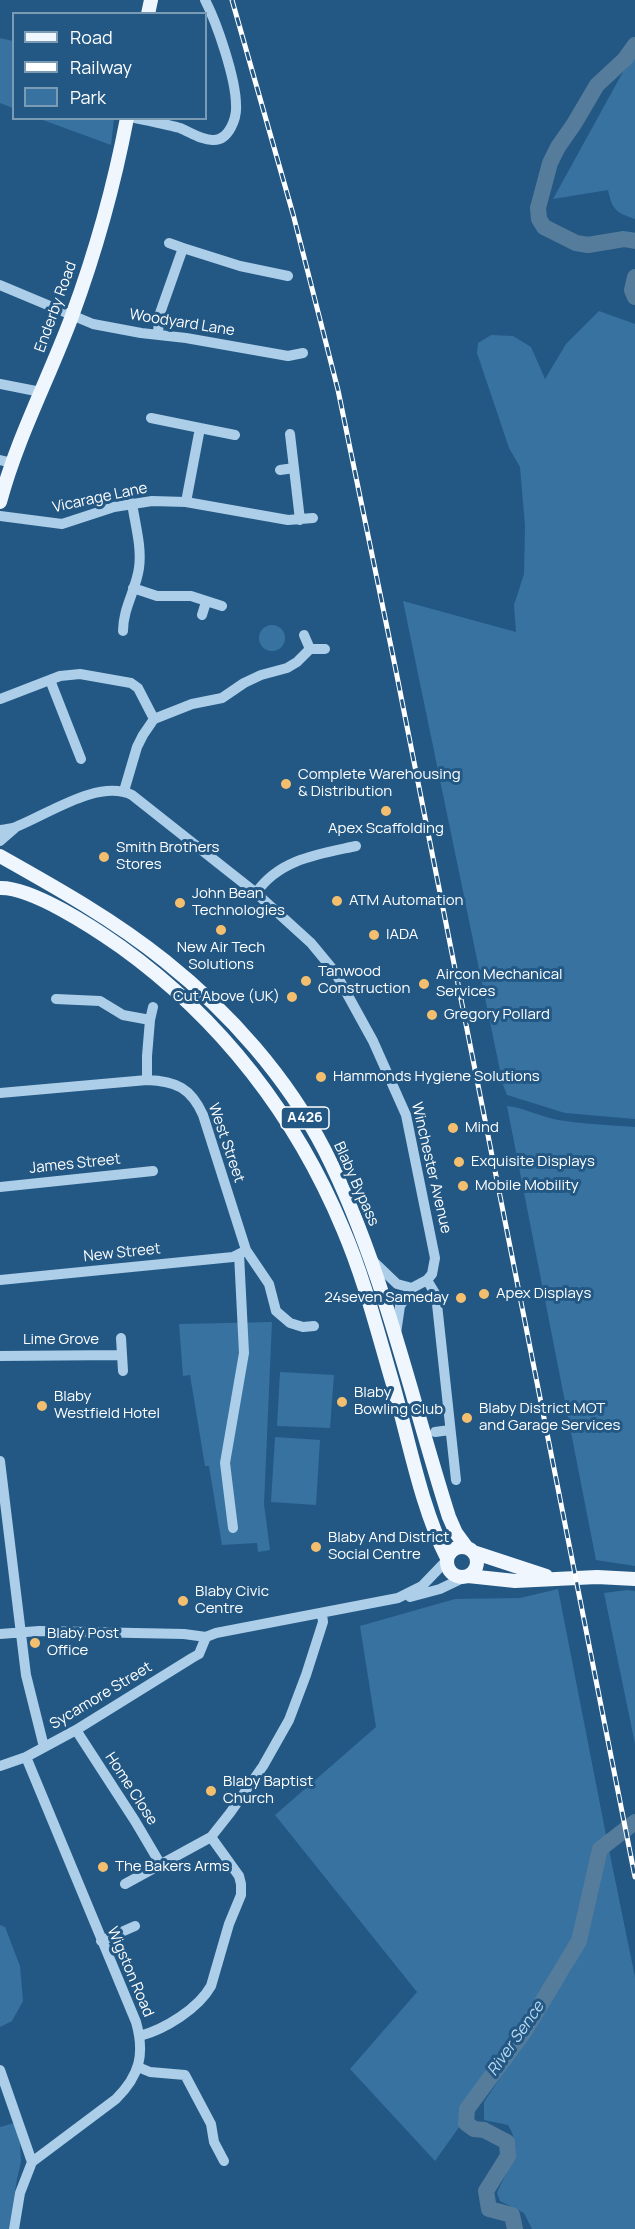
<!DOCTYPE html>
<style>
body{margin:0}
#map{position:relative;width:635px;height:2229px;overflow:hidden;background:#235884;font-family:Manrope,sans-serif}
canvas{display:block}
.legend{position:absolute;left:12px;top:12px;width:195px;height:108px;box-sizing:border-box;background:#235884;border:2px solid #7b9bb5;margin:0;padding:8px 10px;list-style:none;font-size:18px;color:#fff}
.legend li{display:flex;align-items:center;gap:12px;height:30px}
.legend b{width:30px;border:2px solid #7b9bb5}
</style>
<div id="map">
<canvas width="635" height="2229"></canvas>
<ul class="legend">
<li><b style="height:8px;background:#eff6fe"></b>Road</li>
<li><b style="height:8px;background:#fff"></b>Railway</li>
<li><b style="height:16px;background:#3772a1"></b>Park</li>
</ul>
</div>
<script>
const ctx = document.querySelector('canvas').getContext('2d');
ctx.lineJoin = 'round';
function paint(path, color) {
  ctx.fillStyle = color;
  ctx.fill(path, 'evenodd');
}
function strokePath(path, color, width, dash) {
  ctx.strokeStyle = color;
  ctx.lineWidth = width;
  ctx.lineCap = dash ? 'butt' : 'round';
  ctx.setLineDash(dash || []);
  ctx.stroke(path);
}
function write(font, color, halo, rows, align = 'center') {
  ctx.font = font + ' Manrope,sans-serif';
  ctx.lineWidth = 6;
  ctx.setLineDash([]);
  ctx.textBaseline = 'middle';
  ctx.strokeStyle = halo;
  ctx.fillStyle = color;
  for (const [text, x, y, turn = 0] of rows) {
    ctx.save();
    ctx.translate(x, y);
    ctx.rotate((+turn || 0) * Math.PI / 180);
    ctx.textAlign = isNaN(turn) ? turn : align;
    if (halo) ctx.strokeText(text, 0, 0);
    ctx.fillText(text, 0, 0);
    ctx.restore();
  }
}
paint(new Path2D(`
 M0 38 13 41V108L0 103Z
 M635 50V219C617 213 612 210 608 190L553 199Z
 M40 119H114L111 145Z
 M599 311 635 324V1119L565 1113 507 1095 503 1085 403 601 516 632 514 605 524 574 525 526 520 467 509 448 477 353 478 343 491 335 513 336 531 347 545 379 566 344Z
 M259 638a13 13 0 1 1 26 0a13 13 0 1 1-26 0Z
 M507 1106C525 1108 541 1117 558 1120 583 1124 609 1125 635 1127V1566L596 1560Z
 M272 1322 264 1504 270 1550 258 1552 257 1543 222 1545 209 1466H205L190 1375 183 1376 179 1324Z
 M280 1372 334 1375 330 1428 277 1426Z
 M275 1437 320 1440 316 1505 271 1502Z
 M558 1589 606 1835 594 1861 582 1927 548 1990 501 2068 435 2161 350 2069 417 1992 275 1815 376 1727 360 1626 455 1599 520 1598Z
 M627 1590 635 1591V1744L604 1593Z
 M608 1845 635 1977V2229H532L524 2213 500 2201 497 2193C507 2169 524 2151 508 2125L484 2120V2102L571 1970 588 1935 598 1893 601 1864Z
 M0 1925 5 1927 20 1966 23 2001 12 2021 0 2027Z
 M14 2123 20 2143 21 2162 17 2179 9 2229H0V2127Z`), '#3772a1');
strokePath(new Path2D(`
 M635 45 625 59 597 85 574 124 558 147 550 163 538 208 539 219 544 227 576 243 588 245 624 239 635 241
 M635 277 632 290 635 297
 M515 2229 512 2215 489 2209 486 2191 508 2156 507 2142 484 2130 474 2129 466 2123 467 2109 524 2032 579 1941 600 1849 635 1822`), '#567c9b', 16);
strokePath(new Path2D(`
 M135 118C150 121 165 124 180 128 190 132 203 141 214 140 229 140 237 118 236 105 236 79 217 23 205 0
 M183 248 240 266 288 276
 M0 285 93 324 141 333 186 338 288 356 303 353
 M158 335 159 316 183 248 169 243
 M0 384 41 392
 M151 418 200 428
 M290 434 300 520
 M0 460 13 463
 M280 470 294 468
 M186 502 200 428 235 435
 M0 516 62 524 114 507 152 501 186 502 288 520 313 518
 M133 588 157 596H191L222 606
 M202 615 206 602
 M123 631C123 608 136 590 139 568 142 547 135 524 132 503
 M304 635 310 649
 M50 680 81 759
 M0 699 60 676 80 674 131 683 138 688 154 719
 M124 791 137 747 143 735 154 719 192 704 222 698 244 683 261 675 287 668 297 662 310 649H325
 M0 830C6 829 12 829 18 826 50 813 99 779 132 795L256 893 311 943 335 972 373 1041 406 1115 435 1258 432 1274 427 1280 436 1295 456 1480
 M0 841 15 828
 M256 893C279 859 319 854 356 846
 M56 999 100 1001 123 1015 150 1020 147 1056V1080
 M150 1020 153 1007
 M0 1093 147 1080C176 1081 191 1088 203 1115L246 1250 269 1284 276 1311 290 1323 303 1327 314 1326
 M0 1187 153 1171
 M372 1260 397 1284 412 1288
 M0 1280 233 1257 243 1252
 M396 1333 400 1306 412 1288 427 1280
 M121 1338 123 1371
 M0 1356 122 1355
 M435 1432 450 1430
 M0 1461 26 1675 44 1747
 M233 1528 225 1463 244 1353 239 1254
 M410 1597 440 1589 465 1577
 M0 1634 39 1631 184 1634 206 1637 216 1633 398 1598 422 1586 447 1560
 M76 1730 135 1821 161 1865
 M0 1766 26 1757 76 1730 192 1658 199 1654 206 1637
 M125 1884 211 1837 230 1813 263 1766 289 1720 306 1675 323 1622 322 1614
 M101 1941 135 1926
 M140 2036C165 2029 198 2009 211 1986L229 1924 241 1895V1884L239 1876 211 1837
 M138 2067 150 2072 185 2075 211 2124 214 2142 224 2161
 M0 2070 32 2162
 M14 2229 20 2193 32 2162 116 2099C140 2075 145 2054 136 2022L26 1757`), '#accee8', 10);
strokePath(new Path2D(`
 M148 14 151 0
 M0 502C17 438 49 378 72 316 96 251 114 186 127 118
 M0 856C57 888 114 920 165 961 229 1012 287 1077 325 1151 383 1266 410 1395 449 1517L456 1533 467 1548
 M0 888C32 887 94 928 121 947 221 1019 296 1116 343 1229 364 1278 377 1330 392 1381 408 1436 421 1508 447 1558
 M447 1562a15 15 0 1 1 30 0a15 15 0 1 1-30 0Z
 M473 1552 546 1576
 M468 1576 515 1581 597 1577 635 1579`), '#eff6fe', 14);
const rail = new Path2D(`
 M232 0 293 214 338 390 395 666 635 1877`);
strokePath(rail, '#fff', 5);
strokePath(rail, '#235884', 3, [9]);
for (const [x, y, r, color] of [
 [286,784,6,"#f3bf6f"],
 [386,811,6,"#f3bf6f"],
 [104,857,6,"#f3bf6f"],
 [337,901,6,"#f3bf6f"],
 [180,903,6,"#f3bf6f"],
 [221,930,6,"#f3bf6f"],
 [374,935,6,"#f3bf6f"],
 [306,981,6,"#f3bf6f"],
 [424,984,6,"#f3bf6f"],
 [292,997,6,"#f3bf6f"],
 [432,1015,6,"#f3bf6f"],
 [321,1077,6,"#f3bf6f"],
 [453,1128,6,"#f3bf6f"],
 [459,1162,6,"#f3bf6f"],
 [463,1186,6,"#f3bf6f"],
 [484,1294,6,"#f3bf6f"],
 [461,1298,6,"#f3bf6f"],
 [342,1402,6,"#f3bf6f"],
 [42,1406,6,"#f3bf6f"],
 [467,1418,6,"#f3bf6f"],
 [316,1547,6,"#f3bf6f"],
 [183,1601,6,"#f3bf6f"],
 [35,1643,6,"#f3bf6f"],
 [211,1791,6,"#f3bf6f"],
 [103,1867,6,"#f3bf6f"]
]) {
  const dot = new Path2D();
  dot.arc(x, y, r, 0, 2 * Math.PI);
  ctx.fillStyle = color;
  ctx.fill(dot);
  strokePath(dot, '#235884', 2);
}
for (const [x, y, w] of [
 [305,1118,48]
]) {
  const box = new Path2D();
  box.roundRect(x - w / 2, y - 11, w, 22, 4.5);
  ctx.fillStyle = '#235884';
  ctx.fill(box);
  strokePath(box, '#fff', 1.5);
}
write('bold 14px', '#fff', null, [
 ["A426",305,1118]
]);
write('15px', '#fff', '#235884', [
 ["Enderby Road",56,307,-70],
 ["Woodyard Lane",182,323,9],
 ["Vicarage Lane",100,498,-12],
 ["West Street",226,1143,71],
 ["James Street",75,1164,-6],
 ["Winchester Avenue",431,1168,77],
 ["Blaby Bypass",356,1184,66],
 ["New Street",122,1253,-6],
 ["Lime Grove",61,1340],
 ["Sycamore Street",101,1696,-31],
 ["Home Close",131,1789,57],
 ["Wigston Road",130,1972,67]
]);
write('15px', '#fff', '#235884', [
 ["Complete Warehousing",298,775],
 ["& Distribution",298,792],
 ["Apex Scaffolding",386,829,"center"],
 ["Smith Brothers",116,848],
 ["Stores",116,865],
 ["John Bean",192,894],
 ["Technologies",192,911],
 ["ATM Automation",349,901],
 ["IADA",386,935],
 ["New Air Tech",221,948,"center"],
 ["Solutions",221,965,"center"],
 ["Tanwood",318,972],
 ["Construction",318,989],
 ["Aircon Mechanical",436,975],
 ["Services",436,992],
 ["Cut Above (UK)",280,997,"right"],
 ["Gregory Pollard",444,1015],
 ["Hammonds Hygiene Solutions",333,1077],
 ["Mind",465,1128],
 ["Exquisite Displays",471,1162],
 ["Mobile Mobility",475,1186],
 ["Apex Displays",496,1294],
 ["24seven Sameday",449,1298,"right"],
 ["Blaby",354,1393],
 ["Bowling Club",354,1410],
 ["Blaby",54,1397],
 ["Westfield Hotel",54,1414],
 ["Blaby District MOT",479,1409],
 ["and Garage Services",479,1426],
 ["Blaby And District",328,1538],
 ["Social Centre",328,1555],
 ["Blaby Civic",195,1592],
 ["Centre",195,1609],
 ["Blaby Post",47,1634],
 ["Office",47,1651],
 ["Blaby Baptist",223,1782],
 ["Church",223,1799],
 ["The Bakers Arms",115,1867]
], 'left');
write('italic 16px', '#b8d8f0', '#235884', [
 ["River Sence",516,2039,-55]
]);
</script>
